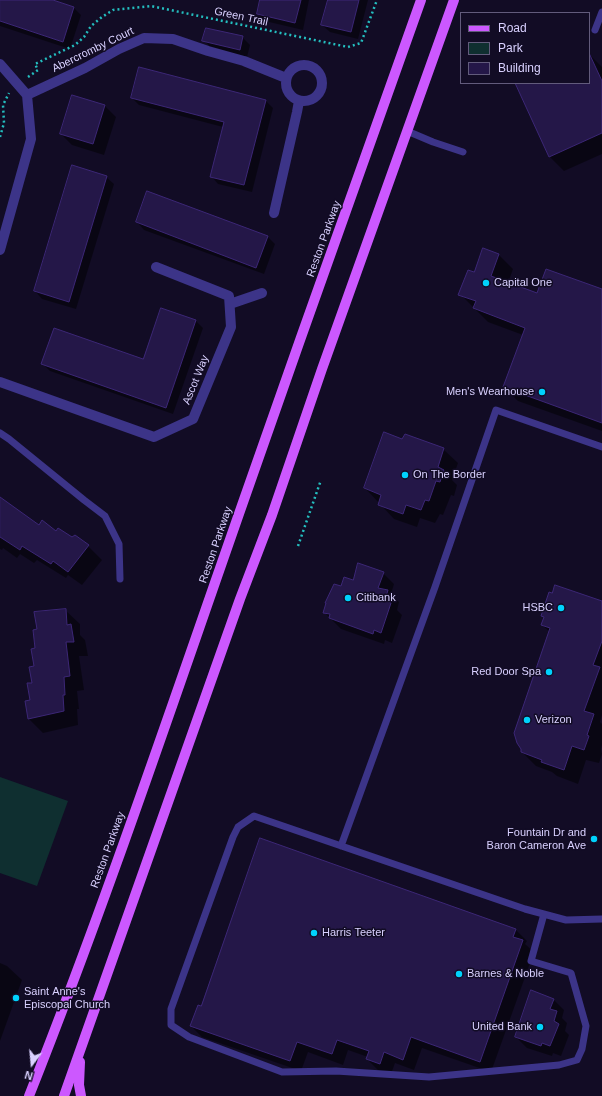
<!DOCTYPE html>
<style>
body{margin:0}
#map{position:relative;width:602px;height:1096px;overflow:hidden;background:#120c25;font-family:Helvetica,sans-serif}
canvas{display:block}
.legend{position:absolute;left:460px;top:12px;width:130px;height:72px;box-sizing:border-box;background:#120c25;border:1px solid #625b7c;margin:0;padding:5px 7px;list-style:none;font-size:12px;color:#d9d1ff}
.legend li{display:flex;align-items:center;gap:8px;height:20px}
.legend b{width:20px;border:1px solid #625b7c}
.north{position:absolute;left:12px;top:1044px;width:40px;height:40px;-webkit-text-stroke:3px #120c25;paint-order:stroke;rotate:196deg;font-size:11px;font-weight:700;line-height:16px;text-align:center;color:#d9d1ff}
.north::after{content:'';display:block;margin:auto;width:14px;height:18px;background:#d9d1ff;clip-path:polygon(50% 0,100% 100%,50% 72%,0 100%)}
</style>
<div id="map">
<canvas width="602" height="1096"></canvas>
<ul class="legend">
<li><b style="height:5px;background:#cc58ff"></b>Road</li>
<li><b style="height:11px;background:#0f2f30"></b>Park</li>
<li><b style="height:11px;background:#241748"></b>Building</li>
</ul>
<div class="north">N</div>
</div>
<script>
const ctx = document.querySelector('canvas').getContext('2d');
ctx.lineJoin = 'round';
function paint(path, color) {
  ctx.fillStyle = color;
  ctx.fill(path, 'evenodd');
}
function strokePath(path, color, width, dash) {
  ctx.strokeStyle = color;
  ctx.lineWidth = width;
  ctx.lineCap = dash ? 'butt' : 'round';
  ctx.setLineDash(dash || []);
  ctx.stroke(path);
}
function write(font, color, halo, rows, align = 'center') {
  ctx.font = font + ' Helvetica,sans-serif';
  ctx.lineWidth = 3;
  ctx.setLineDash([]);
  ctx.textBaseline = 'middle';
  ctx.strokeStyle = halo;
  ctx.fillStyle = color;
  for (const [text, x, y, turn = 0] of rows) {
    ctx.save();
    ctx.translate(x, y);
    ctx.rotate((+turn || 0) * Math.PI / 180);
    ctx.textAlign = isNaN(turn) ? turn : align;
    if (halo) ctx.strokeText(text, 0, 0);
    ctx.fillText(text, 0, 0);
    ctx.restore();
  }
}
paint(new Path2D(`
 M0 777 68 801 37 886 0 873Z`), '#0f2f30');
paint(new Path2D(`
 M0 0H49L74 8 81 15 70 49 0 26Z
 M261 0H309L303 30 265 21 258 14Z
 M329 0H368L358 39 330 32 322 25Z
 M242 37 250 45 247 57 211 48 204 40Z
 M589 54 602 67V154L564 171 550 157 517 86 524 83H589Z
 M72 96 105 106 116 117 104 155 72 145 61 134Z
 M132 98 266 101 273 108 252 192 218 184 211 176 223 127 139 105Z
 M106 177 114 184 76 309 42 299 35 291Z
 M137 222 268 237 275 244 264 274 144 230Z
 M484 250 499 255 513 269 508 283 538 295 602 291V431L518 401 504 387 523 335 488 322 460 294 475 273Z
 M196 321 203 328 173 414 50 371 43 364 144 361Z
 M403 440 443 449 458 463 452 480 457 485 454 496 451 495 443 515 440 514 435 523 420 518 417 527 394 519 365 488Z
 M0 498 39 526 57 532 88 546 102 560 82 585 68 575 66 578 37 560 34 563 20 554 17 558 3 548 2 550 0 549Z
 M383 573 394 584 391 594 399 602 397 610 402 615 392 643 385 640 384 644 341 629 324 612 341 587 354 581Z
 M602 603V715L600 722 602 724V745L601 749 602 754 599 763 586 760 578 784 557 776 552 772 536 766 522 752 550 632 542 625 545 619 542 616Z
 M65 610 80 624V635L85 640 88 656H79L84 690 77 691 79 709H77L78 725 43 733 29 719 32 701 38 630Z
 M516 930 527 941 525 944 534 952 491 1072 422 1048 414 1070 395 1063 391 1074 378 1070 367 1059 368 1057 348 1050 343 1065 308 1052 301 1071 202 1037 191 1026 201 1007Z
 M0 963 7 966 22 980 0 1041Z
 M553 999 564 1010 562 1018 567 1023 565 1031 569 1035 561 1056 553 1053 552 1056 527 1048 516 1037Z`), '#0007');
const building = new Path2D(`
 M0 0H53L74 7 63 42 0 21Z
 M260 0H301L295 23 257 14Z
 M328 0H359L351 32 321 25Z
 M206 28 243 36 240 50 202 41Z
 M589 53 602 81V133L549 157 515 83H589Z
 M139 67 266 100 244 185 210 177 224 122 131 98Z
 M72 95 105 105 93 144 60 134Z
 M72 165 107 176 69 302 34 291Z
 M147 191 268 236 256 268 136 222Z
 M483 248 499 254 491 276 537 293 546 269 602 289V423L503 387 525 328 473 308 476 301 458 295 468 270 474 272Z
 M161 308 196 320 166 408 41 364 54 328 143 359Z
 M384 432 402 439 405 434 444 448 438 467 444 470 440 482 436 481 429 501 425 500 421 510 406 505 403 514 378 505 381 495 364 488Z
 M0 497 39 525 42 520 56 531 58 528 72 537 75 535 89 545 68 572 53 561 51 564 22 546 20 550 0 537Z
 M358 563 384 572 378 588 388 590 385 600 391 603 381 633 374 630 373 634 329 618 330 614 323 613 326 603H325L334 584 341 586 344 577 353 580Z
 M555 585 602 601V641L593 665 600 667 584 711 594 714 587 735 589 736 584 750 572 746 564 770 541 762 542 760 521 752V749L517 743 514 733 550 628 541 625 544 617 541 616 549 592 552 593Z
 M66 609 67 625 71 624 74 642H66L70 676 64 677 65 695H63L64 711 28 719 25 701 30 700 27 683H32L29 667 34 666 31 649 35 648 33 630 37 629 34 612Z
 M260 838 516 929 513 937 523 940 480 1062 411 1037 403 1060 384 1052 380 1064 366 1059 369 1051 337 1040 332 1054 297 1042 290 1061 190 1026 198 1005 201 1006Z
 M531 990 554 999 550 1009 557 1011 554 1021 559 1024 550 1046 542 1043 541 1046 515 1037Z`);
paint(building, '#241748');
strokePath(building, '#3c2776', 1);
strokePath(new Path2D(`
 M28 77 38 70 35 64 75 45 84 37 91 26 102 17 113 10 151 6 348 47 361 43 377 0
 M0 137 4 123 3 105 9 93
 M298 546 321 480`), '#24bebf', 2.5, [2, 3]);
strokePath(new Path2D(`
 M595 30 602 12
 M407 131 433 142 463 152
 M0 433 9 439 84 500 105 516 119 544 120 579
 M341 846 435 587 496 410 602 447
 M544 914 531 961 571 973 586 1026 582 1049 577 1060 559 1065 429 1077 336 1071 282 1072 189 1037 171 1025V1009L233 837 238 827 254 816 525 909 566 920 602 919`), '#3c3488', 7);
strokePath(new Path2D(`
 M0 64 27 95 31 139 0 250
 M286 83a18 18 0 1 1 36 0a18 18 0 1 1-36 0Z
 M27 95 85 68 119 49 144 38 173 39 208 51 244 61 286 78
 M274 213 297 112 299 101
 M230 304 262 293
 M0 382 154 437 193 419 231 327 229 296 156 267`), '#3c3488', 10);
strokePath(new Path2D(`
 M80 1062 79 1085 81 1096
 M29 1096C108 897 176 693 247 491 304 327 363 164 421 0
 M64 1096 240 599 272 515 322 369 454 0`), '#cc58ff', 10);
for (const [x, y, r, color] of [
 [486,283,4,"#00d2fc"],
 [542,392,4,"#00d2fc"],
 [405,475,4,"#00d2fc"],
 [348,598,4,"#00d2fc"],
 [561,608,4,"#00d2fc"],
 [549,672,4,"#00d2fc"],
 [527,720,4,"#00d2fc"],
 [594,839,4,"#00d2fc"],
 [314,933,4,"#00d2fc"],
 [459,974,4,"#00d2fc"],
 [16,998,4,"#00d2fc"],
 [540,1027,4,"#00d2fc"]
]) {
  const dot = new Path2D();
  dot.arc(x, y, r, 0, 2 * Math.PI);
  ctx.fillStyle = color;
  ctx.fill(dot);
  strokePath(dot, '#120c25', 1.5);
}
write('11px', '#d9d1ff', '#120c25', [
 ["Green Trail",241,17,12],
 ["Abercromby Court",93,50,-26],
 ["Reston Parkway",324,239,-70],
 ["Ascot Way",196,380,-68],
 ["Reston Parkway",216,545,-71],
 ["Reston Parkway",108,850,-70]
]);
write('11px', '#d9d1ff', '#120c25', [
 ["Capital One",494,283],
 ["Men's Wearhouse",534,392,"right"],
 ["On The Border",413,475],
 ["Citibank",356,598],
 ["HSBC",553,608,"right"],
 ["Red Door Spa",541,672,"right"],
 ["Verizon",535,720],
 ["Fountain Dr and",586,833,"right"],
 ["Baron Cameron Ave",586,846,"right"],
 ["Harris Teeter",322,933],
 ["Barnes & Noble",467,974],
 ["Saint Anne's",24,992],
 ["Episcopal Church",24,1005],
 ["United Bank",532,1027,"right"]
], 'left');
</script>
